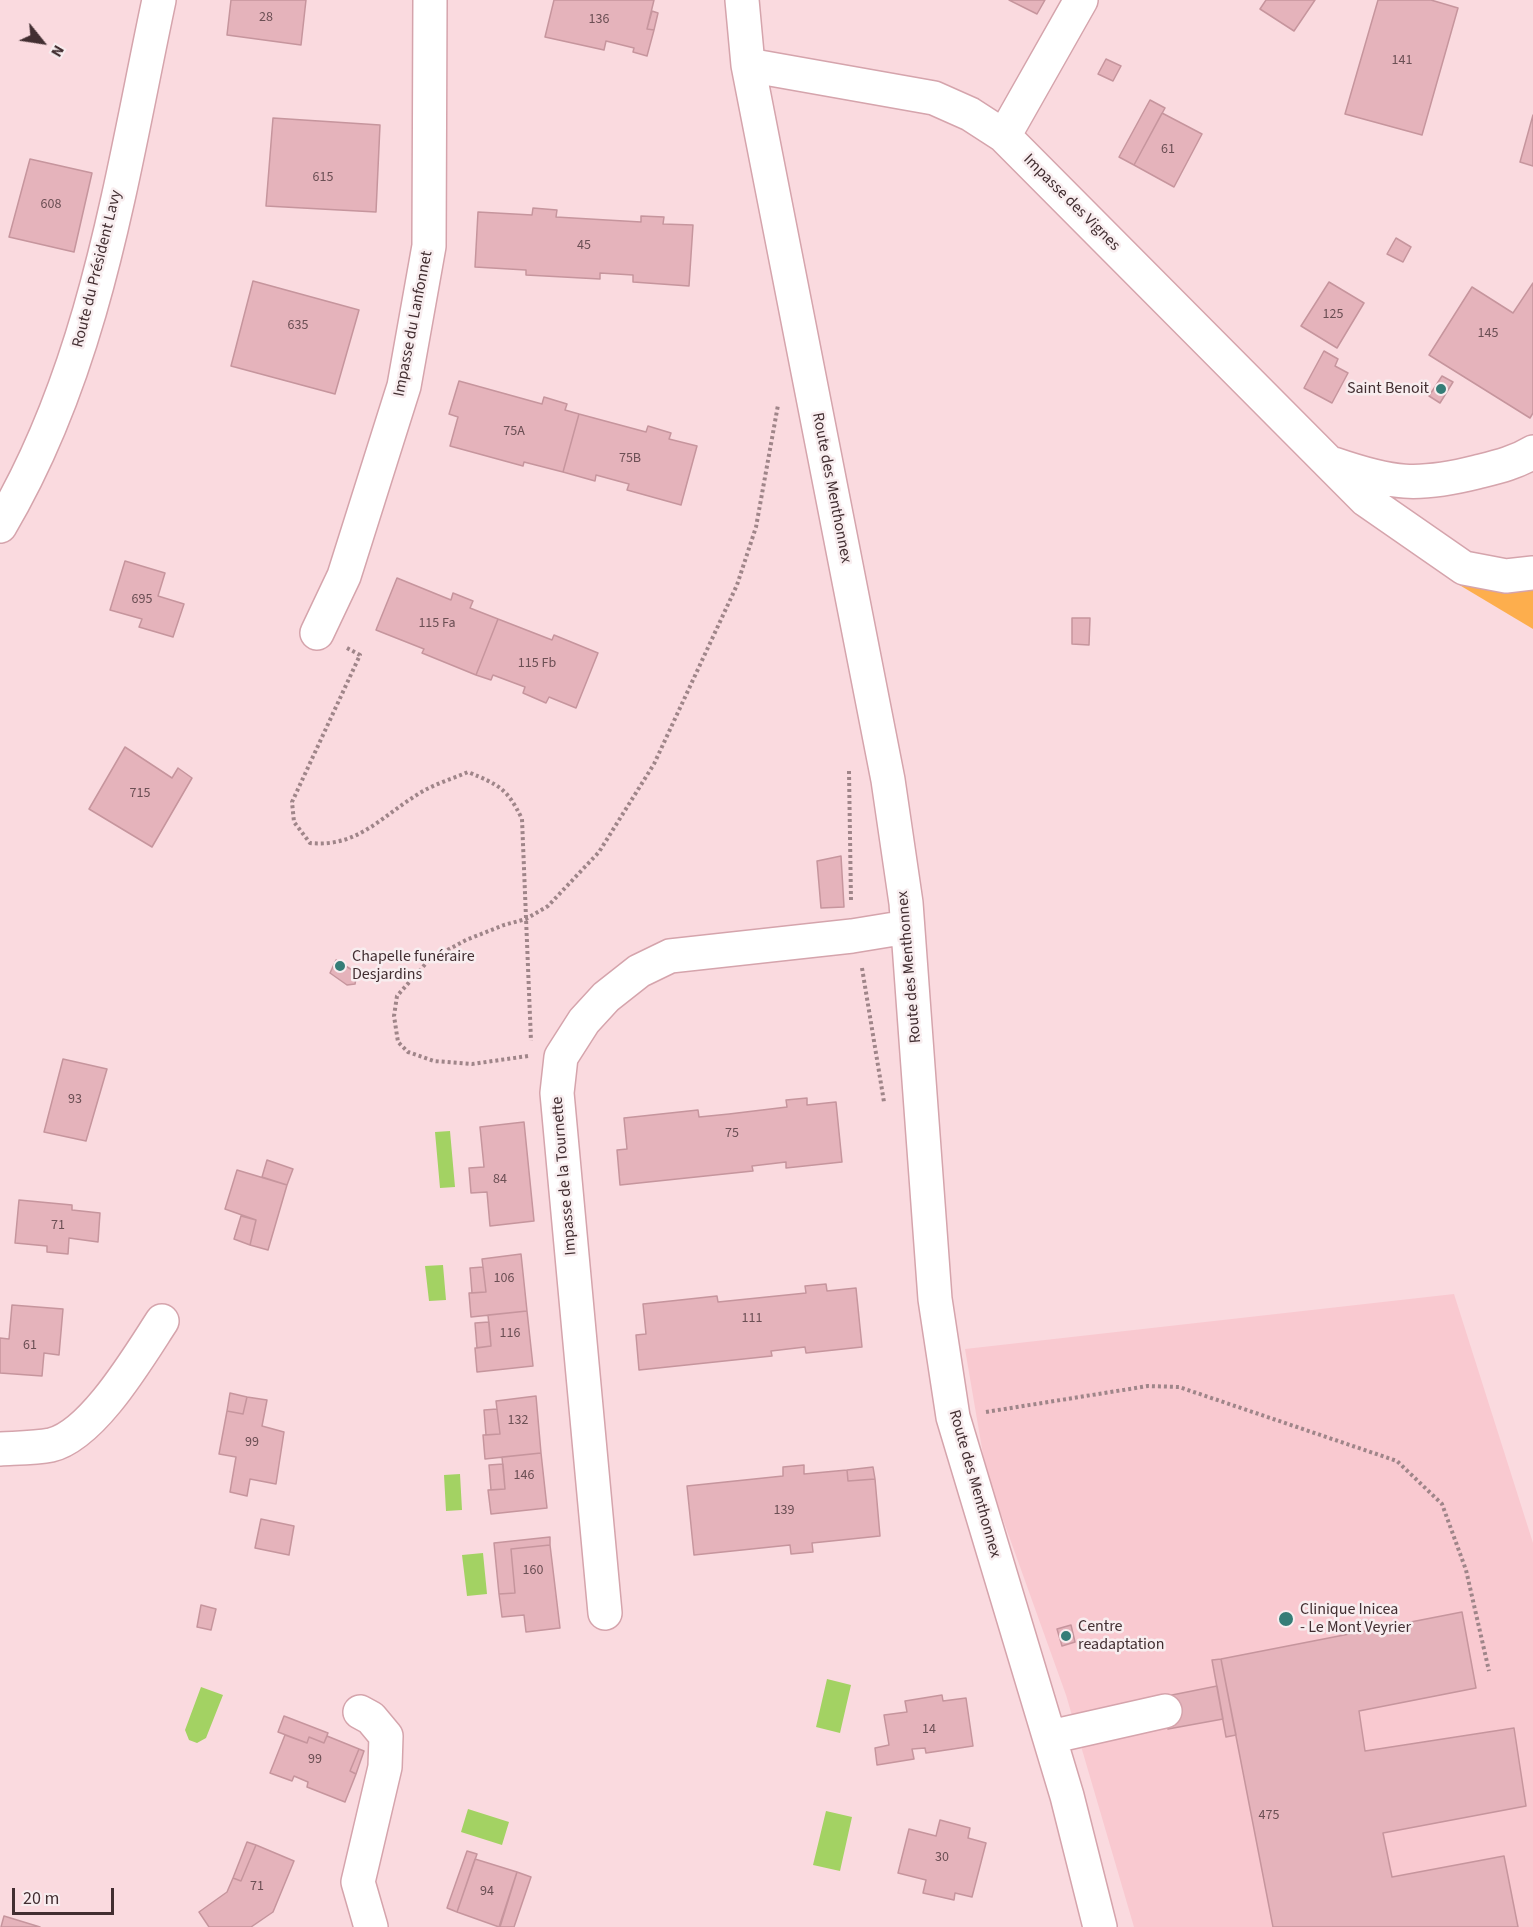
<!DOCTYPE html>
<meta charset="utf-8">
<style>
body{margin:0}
#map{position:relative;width:1533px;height:1927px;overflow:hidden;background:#fadadf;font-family:"Source Sans 3",sans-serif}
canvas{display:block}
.north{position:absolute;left:12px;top:12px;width:60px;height:60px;-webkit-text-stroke:4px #f8edef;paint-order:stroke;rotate:120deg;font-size:16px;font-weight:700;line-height:24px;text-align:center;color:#422e31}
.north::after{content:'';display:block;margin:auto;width:21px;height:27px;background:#422e31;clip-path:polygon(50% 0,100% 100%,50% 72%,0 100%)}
.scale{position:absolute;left:12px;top:1888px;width:102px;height:27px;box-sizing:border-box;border:3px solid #422e31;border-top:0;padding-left:8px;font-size:18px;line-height:21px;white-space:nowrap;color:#422e31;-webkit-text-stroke:4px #f8edef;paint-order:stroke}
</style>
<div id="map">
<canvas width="1533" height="1927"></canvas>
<div class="north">N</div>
<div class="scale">20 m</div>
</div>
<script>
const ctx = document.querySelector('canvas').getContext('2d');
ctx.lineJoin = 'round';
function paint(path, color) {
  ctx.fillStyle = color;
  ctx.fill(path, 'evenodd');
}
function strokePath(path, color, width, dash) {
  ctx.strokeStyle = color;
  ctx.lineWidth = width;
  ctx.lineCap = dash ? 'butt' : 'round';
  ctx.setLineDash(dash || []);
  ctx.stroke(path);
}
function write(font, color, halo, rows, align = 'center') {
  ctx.font = font + ' "Source Sans 3",sans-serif';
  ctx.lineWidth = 5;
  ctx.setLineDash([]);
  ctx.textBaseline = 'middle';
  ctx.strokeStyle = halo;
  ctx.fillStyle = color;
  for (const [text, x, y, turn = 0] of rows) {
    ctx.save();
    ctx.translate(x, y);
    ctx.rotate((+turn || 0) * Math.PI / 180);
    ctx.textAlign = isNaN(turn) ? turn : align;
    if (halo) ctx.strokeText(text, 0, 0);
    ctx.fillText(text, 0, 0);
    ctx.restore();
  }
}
paint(new Path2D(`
 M1454 1294 1533 1543V1927H1134L1066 1695 986 1472 965 1349Z`), '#f9c9d0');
paint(new Path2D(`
 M1451 580 1533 590V629Z`), '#fdae4d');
paint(new Path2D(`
 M450 1131 455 1187 440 1188 435 1132Z
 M443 1265 446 1300 429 1301 425 1266Z
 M460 1474 462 1510 446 1511 444 1475Z
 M483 1553 487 1594 467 1596 462 1555Z
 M827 1679 851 1685 840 1733 816 1727Z
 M201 1687 223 1695 206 1738 197 1743 189 1740 185 1730Z
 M468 1809 509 1822 502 1845 461 1832Z
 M826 1811 852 1817 840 1871 813 1865Z`), '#a3d263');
const building = new Path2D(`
 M231 0H306L301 45 227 35Z
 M554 0H654L647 29 654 30 647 56 633 52 634 48 606 41 604 50 545 37Z
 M1009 0H1045L1037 14Z
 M1266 0H1315L1294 31 1260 9Z
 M1378 0H1431L1458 8 1422 135 1345 114Z
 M652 11 658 13 654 30 647 29Z
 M1106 59 1121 66 1113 81 1098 74Z
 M1150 100 1165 108 1134 165 1119 157Z
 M1162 113 1202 134 1174 187 1134 165Z
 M1533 115V166L1520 162Z
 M273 118 380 125 376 212 266 206Z
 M30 159 92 173 74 252 9 237Z
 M533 208 557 210 556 217 641 222V216L664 217 663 224 693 225 689 286 633 282V275L600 273V279L526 275V270L475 267 478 212 532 215Z
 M1396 238 1411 247 1403 262 1387 254Z
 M253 281 359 310 335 394 231 366Z
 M1329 282 1364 303 1337 348 1301 326Z
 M1533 283V413L1530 418 1429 355 1472 287 1513 313Z
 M1324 351 1338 359 1335 366 1348 373 1332 403 1304 388Z
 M1442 376 1453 382 1440 403 1429 396Z
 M459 381 542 404 544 397 567 404 565 410 579 414 563 472 524 462 523 466 450 446 458 417 449 414Z
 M579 414 646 432 648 426 671 433 669 439 697 446 681 505 627 490 629 484 596 475 595 481 563 472Z
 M125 561 165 573 158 596 184 604 173 637 139 627 142 619 110 610Z
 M397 578 451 600 453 593 473 601 470 608 498 619 476 675 422 653 424 649 376 630Z
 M1072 618H1090L1089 645 1072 644Z
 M498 619 552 640 554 635 598 653 576 708 549 697 546 703 523 693 525 687 493 675 491 680 476 675Z
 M125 747 172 778 178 768 192 778 152 847 89 809Z
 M841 856 844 907 821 908 817 861Z
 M336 960 357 973 355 984 347 985 330 973Z
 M63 1059 107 1069 86 1141 44 1132Z
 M807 1098V1105L836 1102 842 1162 786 1168V1162L752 1166 753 1171 620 1185 617 1150 627 1149 624 1118 698 1110 699 1117 729 1114 787 1107 786 1100Z
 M524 1122 534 1221 490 1226 487 1192 471 1193 469 1168 484 1167 480 1127Z
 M267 1160 293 1169 287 1185 262 1177Z
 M237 1170 287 1185 268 1250 250 1245 256 1220 225 1209Z
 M19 1200 72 1205V1210L100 1213 98 1242 69 1238 68 1254 47 1252V1246L15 1243Z
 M241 1216 256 1220 250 1245 234 1239Z
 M521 1254 527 1311 471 1317 469 1293 486 1292 482 1259Z
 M483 1267 486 1292 472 1293 470 1268Z
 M826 1284 827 1291 856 1288 862 1347 806 1353 805 1347 771 1351 772 1356 639 1370 636 1335 646 1334 643 1304 717 1296 718 1302 806 1293 805 1286Z
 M12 1305 63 1309 59 1355 44 1353 42 1376 0 1373V1338L9 1339Z
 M527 1311 533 1366 477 1372 475 1348 491 1346 488 1315Z
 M489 1322 491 1346 477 1348 475 1323Z
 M230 1393 247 1397 243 1414 227 1411Z
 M536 1396 541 1453 485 1459 483 1435 500 1434 496 1401Z
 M247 1397 267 1400 262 1426 284 1432 276 1484 250 1479 247 1496 230 1492 236 1457 219 1454 227 1411 243 1414Z
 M497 1409 500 1434 486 1435 484 1410Z
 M541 1453 547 1508 491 1514 488 1490 505 1489 502 1457Z
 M503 1464 505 1489 491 1490 489 1465Z
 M804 1465V1474L847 1470 848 1481 875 1479 880 1536 812 1543 813 1552 791 1554 790 1545 694 1555 687 1486 783 1476V1467Z
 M873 1467 875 1479 848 1481 847 1470Z
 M261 1519 294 1526 289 1555 255 1548Z
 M550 1537V1545L511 1549 515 1593 499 1594 494 1543Z
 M550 1545 560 1628 526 1632 524 1615 502 1617 499 1594 515 1593 511 1549Z
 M201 1605 216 1609 211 1630 197 1627Z
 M1462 1612 1476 1688 1359 1711 1365 1751 1514 1728 1526 1806 1383 1833 1392 1877 1504 1856 1518 1927H1273L1221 1659Z
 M1071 1625 1075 1642 1062 1646 1057 1629Z
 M1221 1659 1236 1735 1226 1737 1212 1660Z
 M1217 1686 1223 1719 1168 1729 1162 1697Z
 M942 1695 943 1701 966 1698 973 1746 926 1753 925 1748 912 1749 914 1759 877 1765 875 1748 889 1745 884 1715 907 1712 905 1701Z
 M284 1716 328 1733 324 1743 309 1737 307 1743 278 1732Z
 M285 1735 307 1743 309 1737 324 1743 327 1736 359 1749 350 1771 356 1774 345 1802 307 1787 308 1782 294 1776 292 1781 270 1773Z
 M359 1749 364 1751 356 1774 350 1771Z
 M940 1820 970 1828 968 1838 986 1843 972 1897 955 1893 954 1900 923 1893 926 1880 898 1873 909 1829 936 1836Z
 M247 1842 256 1845 241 1881 233 1878Z
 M256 1845 294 1861 273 1912 251 1927H209L199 1912 227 1892 233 1878 241 1881Z
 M467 1851 477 1854 457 1912 447 1908Z
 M475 1859 517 1872 499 1927 457 1912Z
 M517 1872 531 1877 514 1927H500Z
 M4 1916 40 1927H1Z`);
paint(building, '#e5b3bb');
strokePath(building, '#c6959d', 1.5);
const minor = new Path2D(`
 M742 0 748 65 888 780 906 903 935 1299 953 1417 1067 1796 1100 1927
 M748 65 934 98 970 114 1004 136 1366 500 1464 568 1506 576 1533 573
 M1004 136 1081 0
 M1334 464C1392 484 1417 487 1477 472 1497 467 1515 463 1533 452
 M0 526C95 366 121 179 159 0
 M317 633 344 576 404 386 429 246 430 0
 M0 1449C17 1448 35 1448 51 1445 93 1435 139 1356 162 1321
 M605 1613 557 1093 561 1057 584 1021 606 997 639 971 670 956 852 936 907 927
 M360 1712 371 1718 386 1736 385 1767 358 1882 371 1927
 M1050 1737 1165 1711`);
strokePath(minor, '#d5a4ac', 36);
strokePath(new Path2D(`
 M347 648 360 655 292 802 294 822 310 843C360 848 384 813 425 790 438 783 454 778 468 772 499 785 507 788 522 819L531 1041
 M849 771 851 901
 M862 968 884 1102
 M528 1056 472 1064 434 1061 408 1052 398 1042 394 1016 397 996 429 960 466 940 504 925 526 919 548 906 599 852 654 764 737 585 756 527 778 405
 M986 1412 1148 1386 1179 1387 1397 1461 1442 1504 1466 1570 1489 1671`), '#9f8589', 4, [3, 3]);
strokePath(minor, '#fff', 33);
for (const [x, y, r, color] of [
 [1441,389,6,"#357d77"],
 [340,966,6,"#357d77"],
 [1286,1619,8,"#357d77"],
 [1066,1636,6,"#357d77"]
]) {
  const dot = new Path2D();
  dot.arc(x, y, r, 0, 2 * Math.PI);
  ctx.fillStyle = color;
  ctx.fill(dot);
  strokePath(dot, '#f8edef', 2);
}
write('14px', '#6b4f54', null, [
 ["28",266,18],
 ["136",599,20],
 ["141",1402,61],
 ["61",1168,150],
 ["615",323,178],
 ["608",51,205],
 ["45",584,246],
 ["125",1333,315],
 ["635",298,326],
 ["145",1488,334],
 ["75A",514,432],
 ["75B",630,459],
 ["695",142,600],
 ["115 Fa",437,624],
 ["115 Fb",537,664],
 ["715",140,794],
 ["93",75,1100],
 ["75",732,1134],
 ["84",500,1180],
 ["71",58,1226],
 ["106",504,1279],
 ["111",752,1319],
 ["116",510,1334],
 ["61",30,1346],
 ["132",518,1421],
 ["99",252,1443],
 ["146",524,1476],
 ["139",784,1511],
 ["160",533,1571],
 ["14",929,1730],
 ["99",315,1760],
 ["475",1269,1816],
 ["30",942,1858],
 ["71",257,1887],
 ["94",487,1892]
]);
write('16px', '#422e31', '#f8edef', [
 ["Impasse des Vignes",1071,203,45],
 ["Route du Président Lavy",98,269,-76],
 ["Impasse du Lanfonnet",414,324,-79],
 ["Route des Menthonnex",831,488,79],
 ["Route des Menthonnex",910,967,-95],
 ["Impasse de la Tournette",565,1176,-95],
 ["Route des Menthonnex",974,1484,74]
]);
write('16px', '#422e31', '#f8edef', [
 ["Saint Benoit",1429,389,"right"],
 ["Chapelle funéraire",352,957],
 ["Desjardins",352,975],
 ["Clinique Inicea",1300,1610],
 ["- Le Mont Veyrier",1300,1628],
 ["Centre",1078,1627],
 ["readaptation",1078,1645]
], 'left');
</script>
